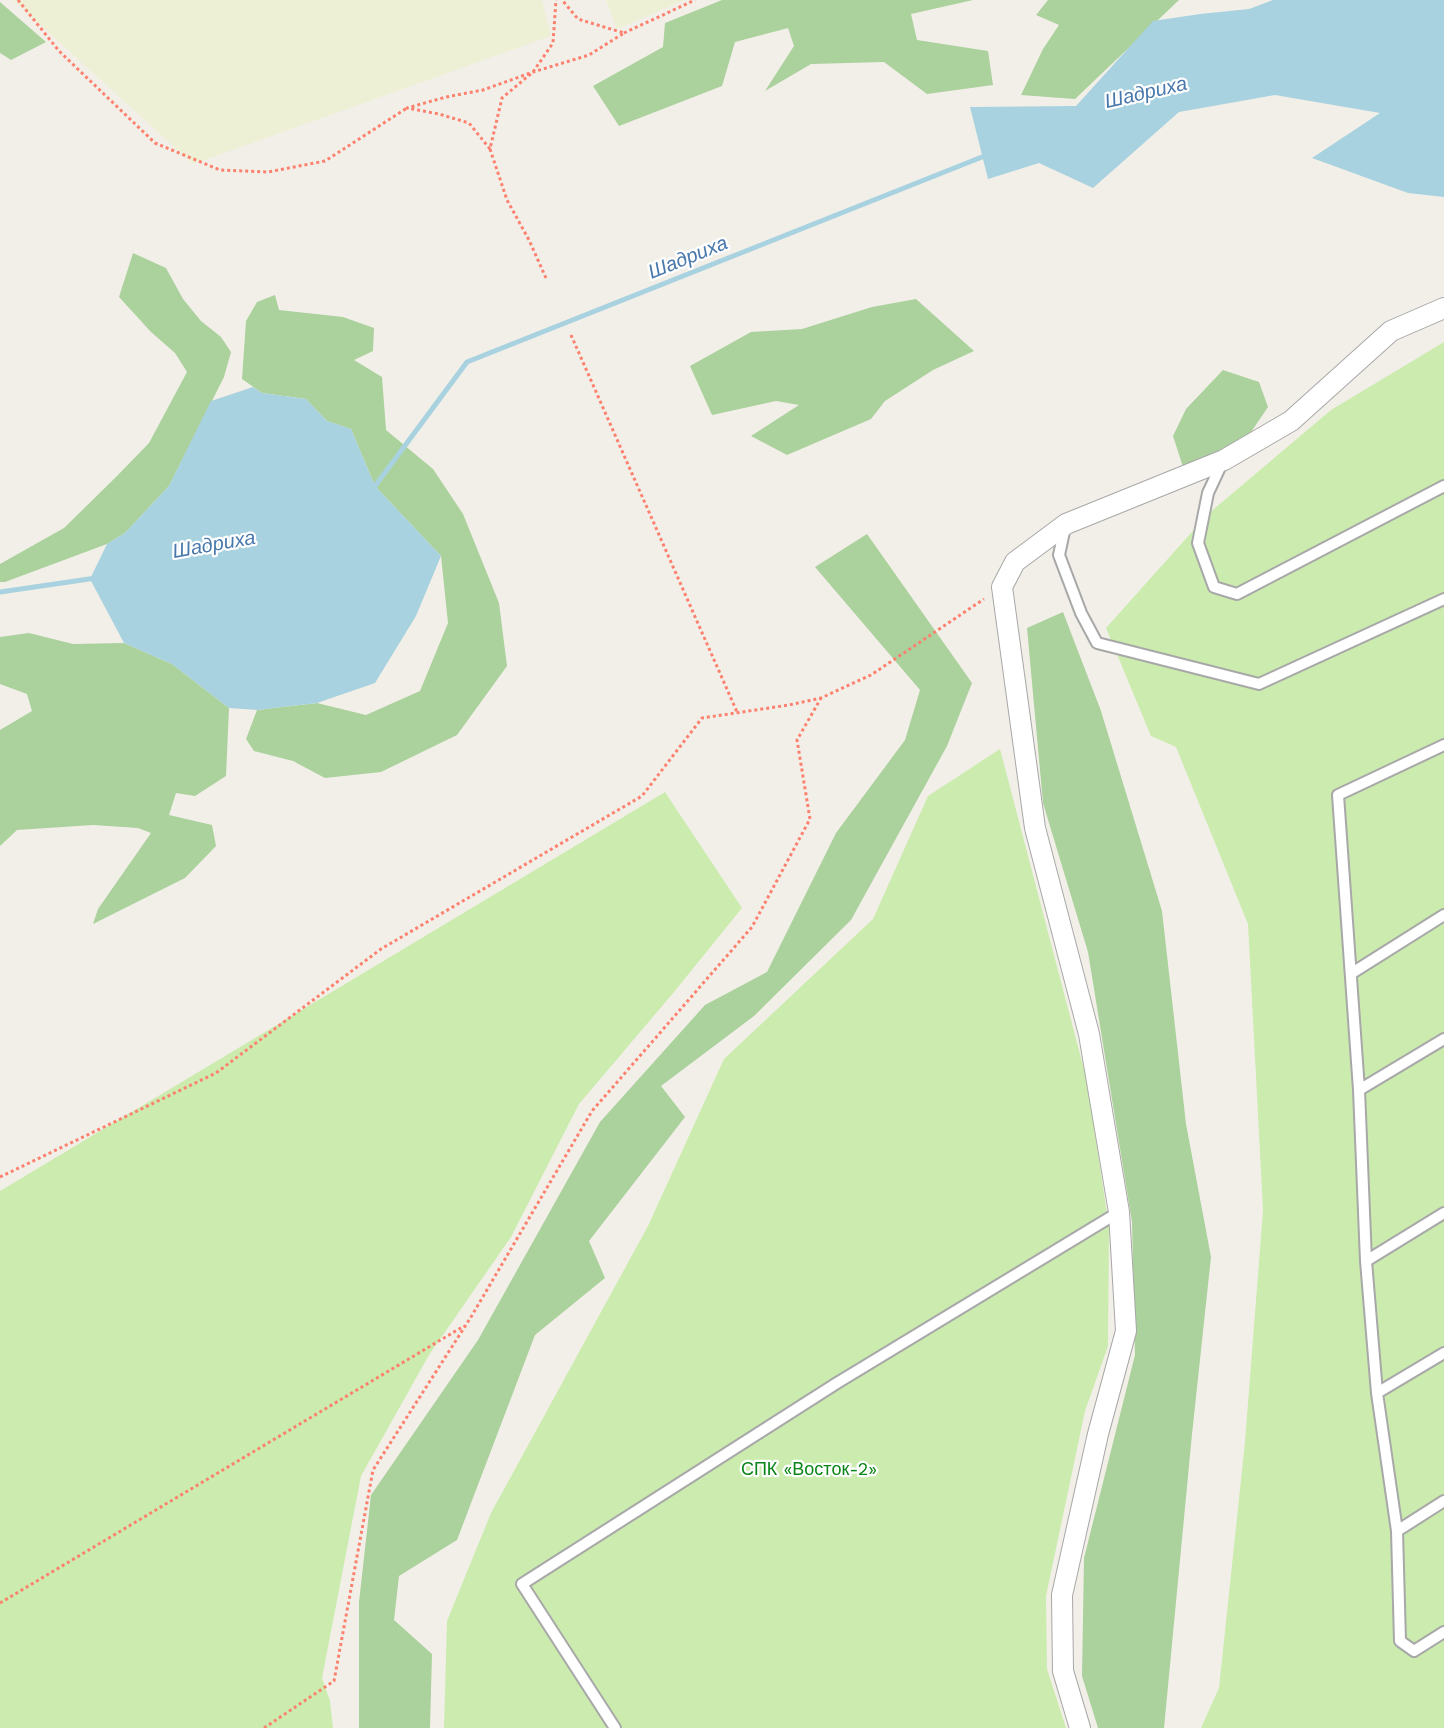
<!DOCTYPE html>
<meta charset="utf-8">
<style>
body{margin:0}
canvas{display:block;background:#f2efe8}
</style>
<canvas width="1444" height="1728"></canvas>
<script>
const ctx = document.querySelector('canvas').getContext('2d');
ctx.lineJoin = 'round';
function paint(path, color) {
  ctx.fillStyle = color;
  ctx.fill(path, 'evenodd');
}
function strokePath(path, color, width, dash) {
  ctx.strokeStyle = color;
  ctx.lineWidth = width;
  ctx.lineCap = dash ? 'butt' : 'round';
  ctx.setLineDash(dash || []);
  ctx.stroke(path);
}
function write(font, color, halo, rows, align = 'center') {
  ctx.font = font + ' "Work Sans",sans-serif';
  ctx.lineWidth = 4.5;
  ctx.setLineDash([]);
  ctx.textBaseline = 'middle';
  ctx.strokeStyle = halo;
  ctx.fillStyle = color;
  for (const [text, x, y, turn = 0] of rows) {
    ctx.save();
    ctx.translate(x, y);
    ctx.rotate((+turn || 0) * Math.PI / 180);
    ctx.textAlign = isNaN(turn) ? turn : align;
    if (halo) ctx.strokeText(text, 0, 0);
    ctx.fillText(text, 0, 0);
    ctx.restore();
  }
}
paint(new Path2D(`
 M13 0H542L551 36 193 164Z
 M606 0H684L617 29Z`), '#edf0d4');
paint(new Path2D(`
 M1444 342V1728H1201L1219 1688 1245 1442 1263 1210 1248 924 1176 747 1151 736 1106 628 1208 514 1331 410Z
 M1000 749 1087 1081 1109 1227 1108 1346 1085 1411 1046 1596 1047 1669 1066 1728H444L447 1621 491 1513 648 1226 724 1059 873 919 928 796Z
 M665 792 742 908 674 992 579 1104 511 1237 429 1355 361 1476 322 1678 330 1701 333 1728H0V1191Z`), '#cbecae');
paint(new Path2D(`
 M722 0H973L911 14 917 40 988 51 993 85 927 94 884 62 811 64 765 91 794 46 788 28 735 42 722 86 619 126 593 86 663 47 665 23Z
 M1048 0H1179L1075 99 1021 95 1043 49 1059 25 1036 15Z
 M0 2 46 42 11 60 0 53Z
 M133 253 166 268 183 299 201 321 221 337 231 352 224 377 169 486 125 533 107 544 5 582H0V564L64 528 116 477 149 443 187 372 175 353 151 332 119 297Z
 M275 295 279 310 343 317 374 328 373 351 354 360 382 377 386 430 433 469 463 514 499 603 507 666 457 735 381 772 325 778 293 761 254 751 246 739 257 710 317 703 366 715 420 691 448 623 441 556 375 486 351 429 327 421 306 399 262 393 242 379 246 321 257 302Z
 M916 299 974 351 933 370 885 401 871 419 787 455 751 436 799 405 776 401 712 415 690 366 751 332 802 329 872 307Z
 M1223 370 1259 382 1268 407 1247 438 1184 470 1173 436 1186 409Z
 M867 534 972 683 947 746 851 920 754 1016 661 1086 685 1117 589 1241 605 1278 535 1335 457 1540 399 1576 394 1620 432 1654 430 1728H359V1602L371 1495 478 1340 600 1122 705 1005 767 972 836 833 905 740 920 690 815 567Z
 M1063 612 1101 711 1162 911 1186 1124 1211 1257 1192 1434 1164 1728H1098L1082 1676 1084 1558 1135 1355 1132 1222 1088 952 1043 803 1027 628Z
 M29 633 73 644 124 643 172 664 229 708 226 776 195 796 176 793 169 815 212 825 216 846 185 878 93 924 98 909 151 833 138 828 93 825 17 830 0 846V730L32 711 27 694 0 684V637Z`), '#abd19d');
paint(new Path2D(`
 M1273 0H1444V197L1408 193 1312 158 1380 113 1275 95 1179 112 1093 188 1039 163 988 179 970 107 1076 106 1153 21 1200 14 1249 9Z
 M253 387 262 393 306 399 327 421 351 429 375 486 441 556 416 616 375 683 317 703 257 710 229 708 172 664 124 643 90 579 107 544 125 533 169 486 211 401Z`), '#a8d2df');
strokePath(new Path2D(`
 M371 488 375 486 467 362 987 155
 M0 592 96 578`), '#a8d2df', 5);
const lane = new Path2D(`
 M1222 463 1208 493 1198 543 1214 587 1237 594 1444 486
 M1065 527 1059 555 1081 613 1097 643 1259 684 1444 599
 M1444 745 1338 795 1359 1090 1366 1261 1377 1393 1397 1531 1400 1641 1414 1651 1444 1632
 M1352 973 1444 915
 M1359 1090 1444 1039
 M1366 1261 1444 1213
 M1377 1393 1444 1353
 M1397 1531 1444 1501
 M615 1728 522 1584 837 1383 1119 1212`);
const street = new Path2D(`
 M1080 1728 1063 1671 1062 1595 1098 1434 1126 1331 1119 1212 1089 1034 1035 828 1002 587 1015 562 1066 524 1224 460 1291 421 1391 331 1444 308`);
strokePath(lane, '#a8a8a8', 14);
strokePath(street, '#a8a8a8', 22);
strokePath(new Path2D(`
 M18 0 59 51 155 143 220 170 268 172 325 161 407 108
 M624 33 695 0
 M490 149 469 123 439 114 407 108 446 97 483 90 533 72 589 55 624 33 578 19 562 0
 M546 278 529 240 507 200 490 149 502 98 533 72 553 43 556 0
 M571 335 737 712
 M0 1177 216 1073 381 949 642 796 702 718 789 705 821 698 871 675 984 599
 M0 1603 464 1326
 M264 1728 334 1681 373 1470 471 1317 592 1111 752 927 810 819 797 740 821 698`), '#fc816f', 3, [3, 3]);
strokePath(lane, '#fff', 10);
strokePath(street, '#fff', 20);
write('18px', '#0a8517', '#fff', [
 ["СПК «Восток-2»",809,1470]
]);
write('italic 20px', '#4878ac', '#fff', [
 ["Шадриха",1146,93,-13],
 ["Шадриха",688,258,-22],
 ["Шадриха",214,545,-10]
]);
</script>
